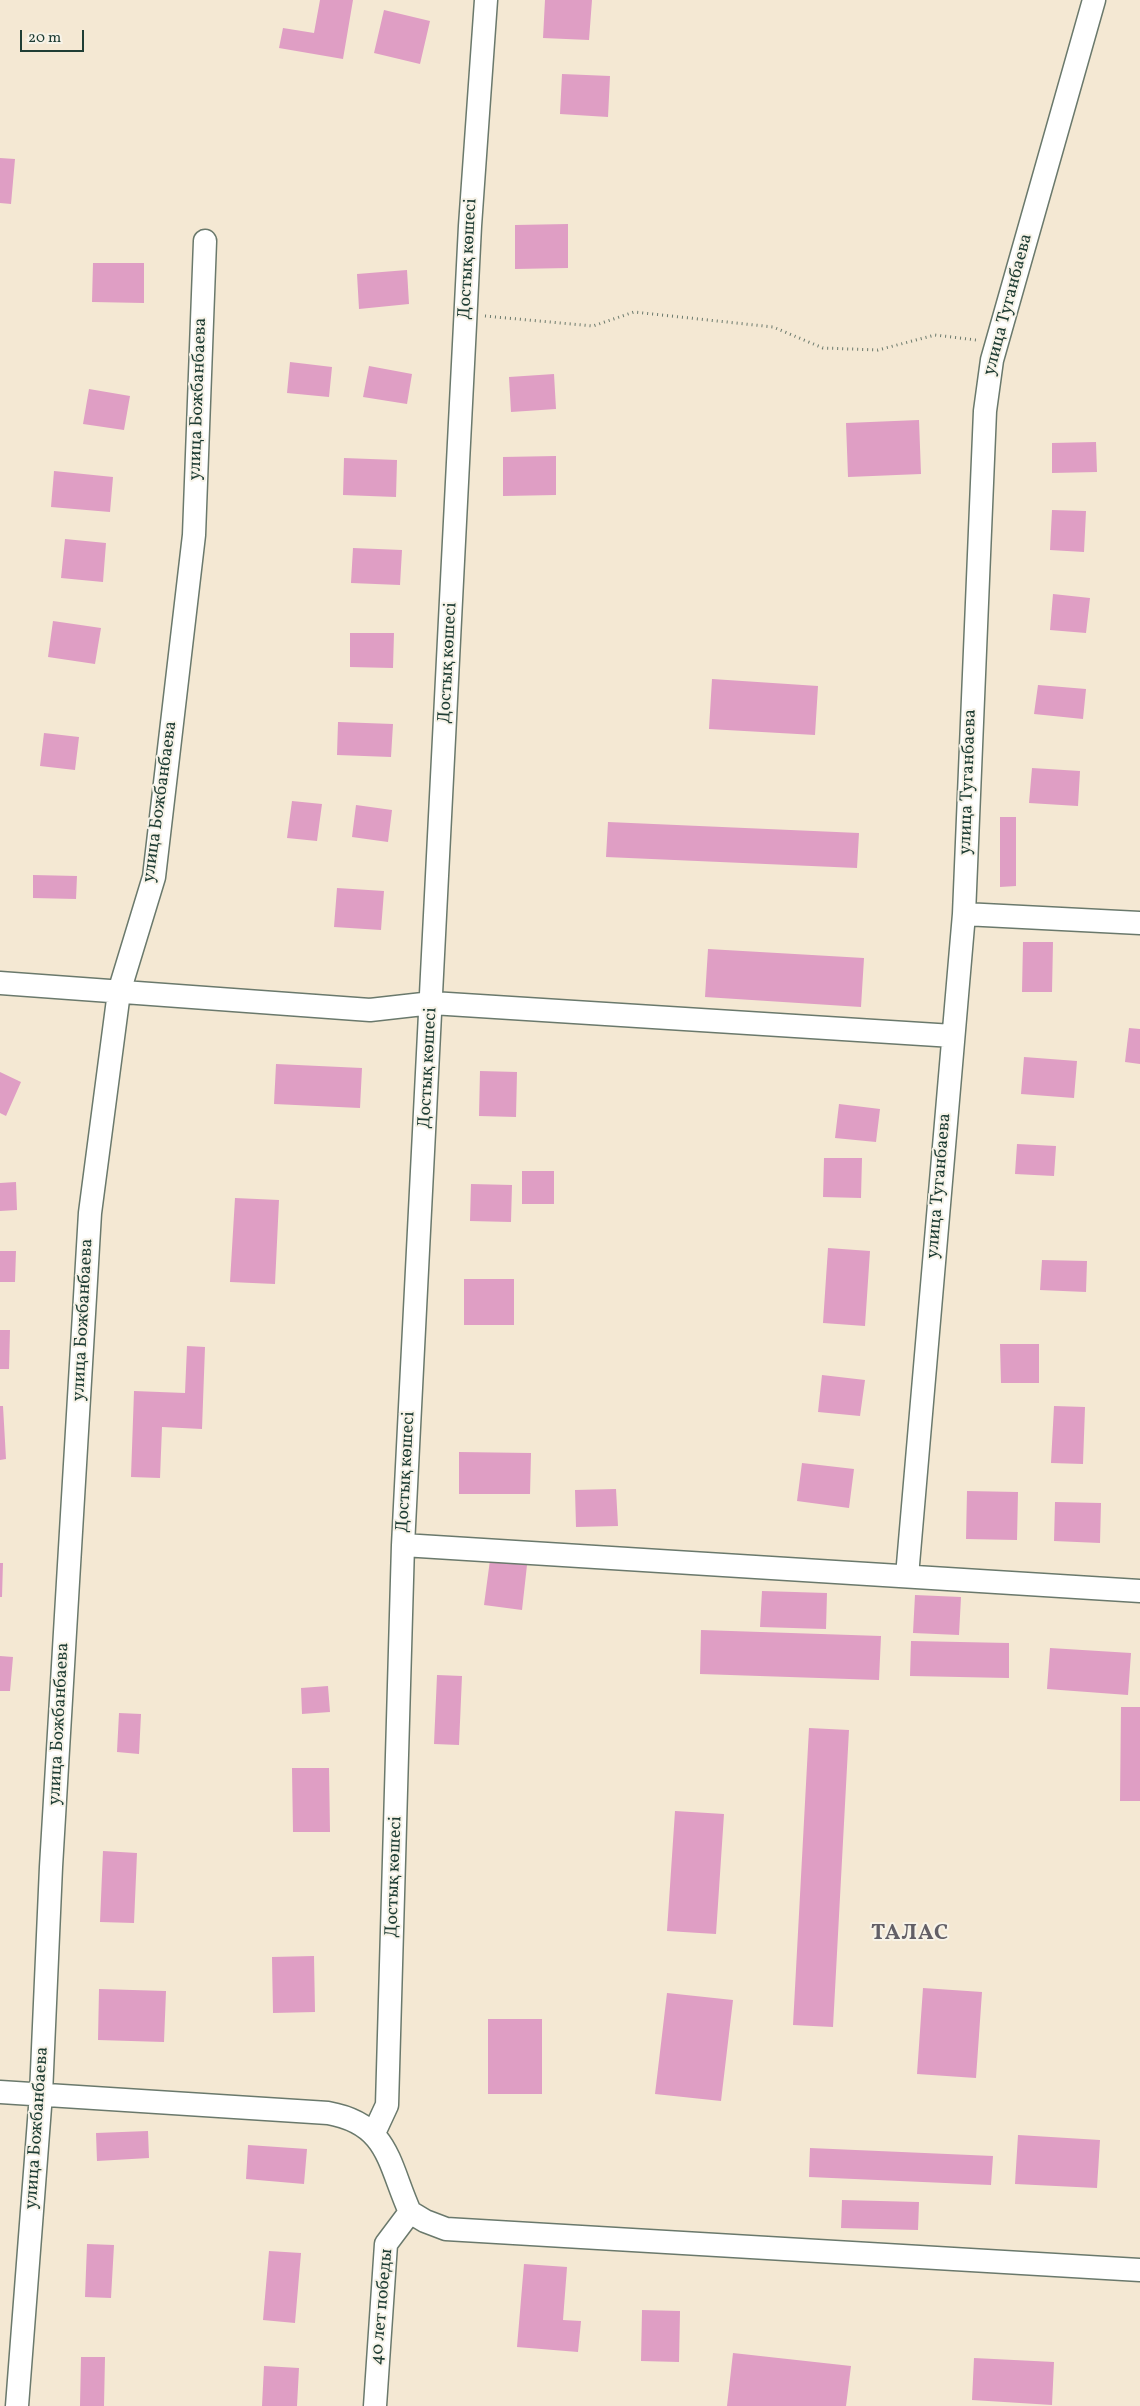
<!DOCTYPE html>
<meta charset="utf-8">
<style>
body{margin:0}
#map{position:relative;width:1140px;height:2406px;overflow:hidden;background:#f4e8d3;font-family:Vollkorn,serif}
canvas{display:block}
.scale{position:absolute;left:20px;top:30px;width:64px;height:22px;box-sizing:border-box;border:2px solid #1f3d34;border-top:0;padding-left:6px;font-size:15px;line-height:18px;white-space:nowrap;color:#1f3d34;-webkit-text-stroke:4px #f7f3e8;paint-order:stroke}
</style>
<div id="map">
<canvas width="1140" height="2406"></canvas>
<div class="scale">20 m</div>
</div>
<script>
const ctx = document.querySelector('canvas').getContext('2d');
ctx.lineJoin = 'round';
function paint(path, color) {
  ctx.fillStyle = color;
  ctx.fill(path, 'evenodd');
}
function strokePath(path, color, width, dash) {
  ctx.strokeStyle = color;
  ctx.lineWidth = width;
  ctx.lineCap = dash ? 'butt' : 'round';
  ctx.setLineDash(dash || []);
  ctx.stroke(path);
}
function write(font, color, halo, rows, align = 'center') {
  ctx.font = font + ' Vollkorn,serif';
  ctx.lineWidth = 4;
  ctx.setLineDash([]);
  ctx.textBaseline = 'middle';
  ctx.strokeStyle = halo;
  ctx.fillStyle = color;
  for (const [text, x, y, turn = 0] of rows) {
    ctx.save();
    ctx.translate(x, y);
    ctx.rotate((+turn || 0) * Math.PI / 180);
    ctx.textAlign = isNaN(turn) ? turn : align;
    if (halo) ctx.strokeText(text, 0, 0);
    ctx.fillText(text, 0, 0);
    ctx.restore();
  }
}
paint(new Path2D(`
 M320 0H353L343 59 279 48 283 28 314 33Z
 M545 0H592L589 40 543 38Z
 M384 10 430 21 420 64 374 53Z
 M562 74 610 76 608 117 560 114Z
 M0 158 15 159 11 204 0 203Z
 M568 224V268L515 269V225Z
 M93 263H144V303L92 302Z
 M407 270 409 304 359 309 357 274Z
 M290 362 332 367 329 397 287 393Z
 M369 366 412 374 407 404 363 397Z
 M554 374 556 409 511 412 509 377Z
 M89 389 130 396 124 430 83 424Z
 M919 420 921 474 848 477 846 423Z
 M1096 442 1097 472 1052 473V443Z
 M556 456V495L503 496V457Z
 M344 458 397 460 396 497 343 495Z
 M54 471 113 477 110 512 51 507Z
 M1052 510 1086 511 1084 552 1050 550Z
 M65 539 106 543 103 582 61 578Z
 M353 548 402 550 400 585 351 583Z
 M1053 594 1090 598 1086 633 1050 630Z
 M53 621 101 628 95 664 48 657Z
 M350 633H394L393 668 350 667Z
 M712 679 818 686 815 735 709 729Z
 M1038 685 1086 689 1083 719 1034 714Z
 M338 722 393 724 391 757 337 755Z
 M44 733 79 737 75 770 40 766Z
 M1032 768 1080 771 1078 806 1029 803Z
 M292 801 322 804 317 841 287 838Z
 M356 805 392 810 388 842 352 837Z
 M1000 817H1016V886L1000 887Z
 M608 822 859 833 857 868 606 857Z
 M33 875 77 876 76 899 33 898Z
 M337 888 384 891 381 930 334 927Z
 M1023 942H1053L1052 992H1022Z
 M708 949 864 958 861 1007 705 997Z
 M1129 1028 1140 1029V1064L1125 1062Z
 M1024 1057 1077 1061 1074 1098 1021 1094Z
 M276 1064 362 1068 360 1108 274 1104Z
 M480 1071 517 1072 516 1117 479 1116Z
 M0 1072 21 1082 6 1116 0 1113Z
 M839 1104 880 1109 876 1142 835 1138Z
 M1017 1144 1056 1146 1054 1176 1015 1174Z
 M824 1158H862L861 1198 823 1197Z
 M522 1171H554V1204H522Z
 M16 1182 17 1210 0 1211V1183Z
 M471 1184 512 1185 511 1222 470 1221Z
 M235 1198 279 1200 275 1284 230 1282Z
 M828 1248 870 1251 865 1326 823 1323Z
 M0 1251H16L15 1282H0Z
 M1042 1260 1087 1261 1086 1292 1040 1290Z
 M464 1279H514V1325H464Z
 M0 1330H10L9 1369H0Z
 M1000 1344H1039V1383H1001Z
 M187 1346 205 1347 202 1429 162 1427 160 1478 131 1477 134 1391 185 1393Z
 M822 1375 865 1380 860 1416 818 1412Z
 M0 1406H3L6 1459 0 1460Z
 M1054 1406 1085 1407 1083 1464 1051 1463Z
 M459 1452 531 1453 530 1494H459Z
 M802 1463 854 1469 849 1508 797 1501Z
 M616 1489 618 1526 576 1527 575 1490Z
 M967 1491 1018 1492 1017 1540 966 1539Z
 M1055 1502 1101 1503 1100 1543 1054 1541Z
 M490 1560 527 1565 522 1610 484 1605Z
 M0 1563H3L2 1597H0Z
 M762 1591 827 1593 826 1629 760 1627Z
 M915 1595 961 1597 959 1635 913 1633Z
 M701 1630 881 1636 879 1680 700 1674Z
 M911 1641 1009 1643V1678L910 1676Z
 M1050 1648 1131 1653 1128 1695 1047 1689Z
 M0 1656 13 1657 10 1691H0Z
 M437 1675 462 1676 459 1745 434 1744Z
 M328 1686 330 1712 302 1714 301 1688Z
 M1121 1707H1140V1801H1120Z
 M119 1713 141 1714 139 1754 117 1752Z
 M809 1728 849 1730 833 2027 793 2025Z
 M292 1768H329L330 1832H293Z
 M675 1811 724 1814 716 1934 667 1931Z
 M103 1851 137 1853 134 1923 100 1922Z
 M314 1956 315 2012 273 2013 272 1957Z
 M923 1988 982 1992 976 2078 917 2074Z
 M99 1989 166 1991 164 2042 98 2040Z
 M667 1993 733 2000 721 2101 655 2094Z
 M488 2019H542V2094H488Z
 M148 2131 149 2158 97 2161 96 2133Z
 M1018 2135 1100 2140 1097 2188 1015 2184Z
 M248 2145 307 2149 304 2184 246 2179Z
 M810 2148 993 2156 991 2185 809 2177Z
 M842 2200 919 2202 918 2230 841 2228Z
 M87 2244 114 2245 111 2298 85 2297Z
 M269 2251 301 2253 295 2323 263 2320Z
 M524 2264 567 2267 563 2320 581 2321 578 2352 517 2347Z
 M642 2310 680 2311 679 2362 641 2361Z
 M733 2353 851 2366 846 2406H727Z
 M81 2357H105L104 2406H80Z
 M974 2358 1054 2362 1052 2405 972 2400Z
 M264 2366 299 2368 297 2406H262Z`), '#df9ec4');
const minor = new Path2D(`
 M964 914 1140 923
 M0 983 370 1010 432 1003 953 1036
 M403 1545 1140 1591
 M907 1576 964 914 985 411 992 360 1094 0
 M0 2092 328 2113C389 2124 388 2163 410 2212
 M374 2133 387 2105 403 1545 470 226 486 0
 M410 2212 425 2221 446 2229 1140 2270
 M17 2406 41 2094 51 1867 90 1213 119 992 154 877 194 535 205 241
 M375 2406 386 2244 410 2212`);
strokePath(minor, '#6a796c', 25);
strokePath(new Path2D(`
 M485 316 593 326 634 312 773 327 823 348 878 350 935 335 976 340`), '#6a796c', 3, [1, 4]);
strokePath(minor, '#fff', 22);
write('18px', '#1f3d34', '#f7f3e8', [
 ["Достық көшесі",469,259,-87],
 ["улица Туганбаева",1009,305,-75],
 ["улица Божбанбаева",199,399,-88],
 ["Достық көшесі",449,663,-87],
 ["улица Туганбаева",969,782,-88],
 ["улица Божбанбаева",161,802,-82],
 ["Достық көшесі",429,1068,-87],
 ["улица Туганбаева",940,1186,-85],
 ["улица Божбанбаева",84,1320,-87],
 ["Достық көшесі",407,1472,-87],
 ["улица Божбанбаева",60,1724,-87],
 ["Достық көшесі",395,1877,-88],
 ["улица Божбанбаева",38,2128,-86],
 ["40 лет победы",383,2307,-85]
]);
ctx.letterSpacing = '1px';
write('bold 22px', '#625f66', '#f7f3e8', [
 ["ТАЛАС",910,1935]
]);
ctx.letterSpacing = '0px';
</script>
